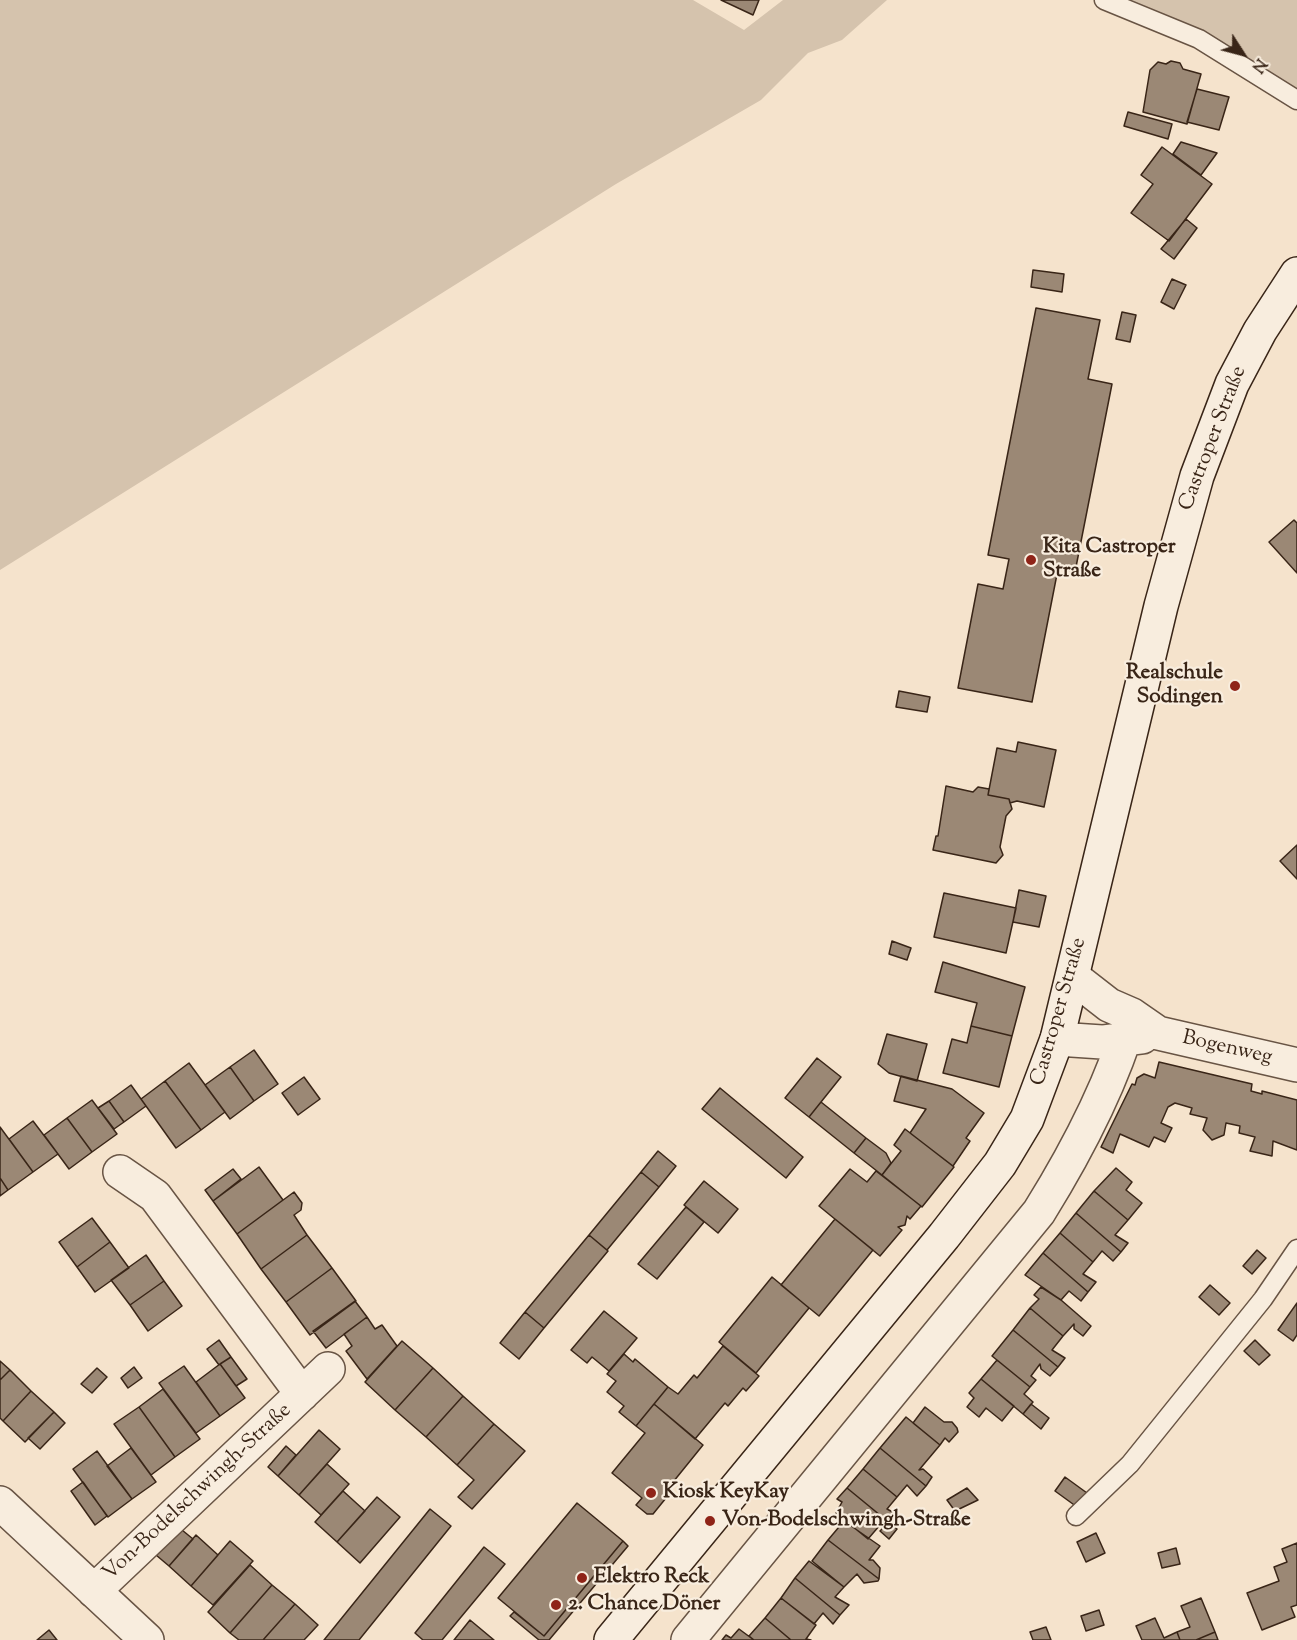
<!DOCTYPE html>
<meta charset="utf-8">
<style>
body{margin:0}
#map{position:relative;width:1297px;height:1640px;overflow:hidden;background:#f5e3cc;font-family:"Sorts Mill Goudy",serif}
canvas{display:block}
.north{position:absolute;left:1213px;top:24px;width:60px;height:60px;-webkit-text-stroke:4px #f8edde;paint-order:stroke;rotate:126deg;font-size:16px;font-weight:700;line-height:24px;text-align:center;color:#392517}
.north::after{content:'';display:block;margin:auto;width:21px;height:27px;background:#392517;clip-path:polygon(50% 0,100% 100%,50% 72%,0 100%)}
</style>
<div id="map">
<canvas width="1297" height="1640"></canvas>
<div class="north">N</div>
</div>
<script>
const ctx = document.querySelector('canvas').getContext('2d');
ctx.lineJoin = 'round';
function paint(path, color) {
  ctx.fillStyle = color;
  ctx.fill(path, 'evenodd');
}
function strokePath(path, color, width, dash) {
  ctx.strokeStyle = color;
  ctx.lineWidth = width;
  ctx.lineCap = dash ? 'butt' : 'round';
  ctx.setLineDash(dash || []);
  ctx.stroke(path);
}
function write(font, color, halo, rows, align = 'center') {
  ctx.font = font + ' "Sorts Mill Goudy",serif';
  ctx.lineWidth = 4.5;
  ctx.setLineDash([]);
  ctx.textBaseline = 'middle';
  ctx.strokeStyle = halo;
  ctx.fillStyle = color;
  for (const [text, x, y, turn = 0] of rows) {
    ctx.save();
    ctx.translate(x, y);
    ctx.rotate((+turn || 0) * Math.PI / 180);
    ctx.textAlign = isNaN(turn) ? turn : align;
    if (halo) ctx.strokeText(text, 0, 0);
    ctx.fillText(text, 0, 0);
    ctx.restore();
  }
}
paint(new Path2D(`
 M0 0H693L744 30 783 0H887L842 40 808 53 761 100 616 184 0 570Z
 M1119 0H1297V91Z`), '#d5c3ad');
const building = new Path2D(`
 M721 0H759L753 15Z
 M1171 61 1180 63 1183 69 1201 74 1187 124 1143 112 1150 70 1158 62 1166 64Z
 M1197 89 1229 97 1219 130 1187 122Z
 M1128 112 1172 124 1168 139 1124 126Z
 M1181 142 1217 153 1201 175 1173 154Z
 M1162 147 1212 184 1169 241 1131 213 1153 184 1141 175Z
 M1186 219 1197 228 1174 259 1161 249Z
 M1033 270 1064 274 1062 292 1031 287Z
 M1172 279 1186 285 1174 309 1161 302Z
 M1036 308 1100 320 1088 379 1112 384 1075 572 1058 569 1032 702 958 688 978 584 1003 589 1009 559 988 555Z
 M1122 312 1136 315 1130 342 1116 339Z
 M1294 520 1297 523V573L1269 542Z
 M899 691 930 697 927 712 896 707Z
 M1018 742 1056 750 1044 807 1017 801 1010 803 1009 799 988 795 997 748 1016 752Z
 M946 786 973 792 978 787 989 789 988 795 1009 799 1012 809 1006 816 1000 847 1003 855 996 863 933 850 936 836H938Z
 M1297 845V879L1280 861Z
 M1019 890 1046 896 1039 927 1013 922Z
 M944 893 1016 908 1006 953 934 937Z
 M892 941 911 948 907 960 889 954Z
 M943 962 1025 987 1012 1036 971 1026 977 1003 935 992Z
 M971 1026 1012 1036 999 1087 943 1073 952 1039 967 1043Z
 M887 1034 927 1044 917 1081 889 1073 878 1064Z
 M254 1050 278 1084 254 1101 230 1067Z
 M817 1058 841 1077 809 1117 785 1098Z
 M1159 1062 1252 1084 1251 1091 1262 1094V1091L1297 1100V1150L1273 1141 1272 1156 1250 1151 1255 1137 1239 1133 1240 1126 1226 1123 1224 1135 1212 1140 1203 1130 1207 1118 1190 1114 1192 1108 1175 1103 1168 1107 1161 1123 1172 1128 1165 1142 1154 1137 1149 1147 1120 1134 1113 1153 1101 1147 1132 1084 1135 1085 1137 1078 1144 1074 1155 1078Z
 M189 1063 225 1112 201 1130 165 1081Z
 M230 1067 254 1101 230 1119 205 1085Z
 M901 1076 952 1089 984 1113 966 1138 970 1141 953 1166 910 1133 926 1109 894 1101Z
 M304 1077 320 1099 298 1115 282 1093Z
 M165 1081 201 1130 176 1148 141 1099Z
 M131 1085 146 1106 124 1122 109 1101Z
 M720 1088 803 1157 786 1178 702 1109Z
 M92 1100 117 1134 92 1152 67 1118Z
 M109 1101 124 1122 114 1129 98 1108Z
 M821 1102 866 1138 854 1153 809 1117Z
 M67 1118 92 1152 69 1169 44 1135Z
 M33 1121 58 1154 33 1172 9 1139Z
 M0 1127 33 1172 8 1190 0 1178Z
 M905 1129 954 1167 922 1207 882 1175 901 1151 894 1145Z
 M866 1138 886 1153 891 1163 882 1175 854 1153Z
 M658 1151 676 1166 659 1187 641 1172Z
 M259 1167 283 1200 237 1234 213 1201Z
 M1116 1168 1132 1182 1126 1190 1142 1203 1128 1220 1094 1191Z
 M233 1169 241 1179 213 1201 205 1190Z
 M850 1169 867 1182 876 1171 921 1206 910 1219 907 1216 905 1225 898 1227 902 1230 880 1256 819 1206Z
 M641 1172 659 1187 607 1250 589 1235Z
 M0 1178 8 1190 0 1196Z
 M704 1181 738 1209 718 1233 684 1205Z
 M1094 1191 1128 1220 1115 1235 1128 1243 1121 1252 1076 1213Z
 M294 1192 302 1203 301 1210 294 1215 307 1235 261 1269 237 1234Z
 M686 1207 704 1222 657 1279 638 1264Z
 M1076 1213 1121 1252 1113 1261 1102 1251 1093 1262 1060 1233Z
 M92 1218 110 1242 77 1267 59 1242Z
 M835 1219 873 1250 819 1316 781 1285Z
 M1060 1233 1093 1262 1083 1274 1096 1282 1088 1292 1043 1253Z
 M307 1235 332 1268 286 1302 261 1269Z
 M589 1235 608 1251 544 1328 525 1312Z
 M110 1242 129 1268 95 1292 77 1267Z
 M1257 1250 1266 1258 1252 1274 1243 1266Z
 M1043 1253 1088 1292 1081 1301 1069 1291 1061 1300 1025 1275Z
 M146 1255 164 1281 130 1305 111 1280Z
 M332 1268 356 1301 310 1335 286 1302Z
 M772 1277 809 1308 756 1373 719 1342Z
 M164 1281 182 1306 148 1331 130 1305Z
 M1210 1285 1230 1303 1219 1315 1199 1297Z
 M1041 1287 1061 1300 1091 1326 1083 1336 1074 1329V1324L1063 1336 1030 1308 1039 1299 1034 1295Z
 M355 1301 367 1317 326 1348 313 1331Z
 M1297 1303V1335L1293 1341 1278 1330Z
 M1030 1308 1063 1336 1052 1350 1065 1358 1058 1367 1013 1330Z
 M604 1311 637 1338 609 1371 592 1357 587 1363 571 1350Z
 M525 1312 544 1328 519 1359 500 1343Z
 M367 1317 375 1329 382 1325 397 1346 367 1379 346 1351 352 1346 344 1334Z
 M1013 1330 1058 1367 1050 1376 1041 1369 1040 1364 1031 1376 1036 1380 1030 1387 992 1356Z
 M219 1340 231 1357 219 1365 207 1349Z
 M1255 1340 1270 1355 1259 1365 1244 1351Z
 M402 1341 433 1368 395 1410 365 1382Z
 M723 1346 759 1376 746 1391 743 1388 728 1406 725 1403 695 1439 654 1404 668 1387 678 1394 694 1375 697 1378Z
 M624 1354 633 1362 635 1359 668 1387 636 1426 619 1412 624 1406 607 1392 616 1381 607 1374Z
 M231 1357 247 1379 236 1386 220 1364Z
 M997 1360 1030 1387 1024 1394 1033 1402 1023 1414 981 1379Z
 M0 1361 10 1370 0 1380Z
 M220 1364 245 1398 220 1416 196 1382Z
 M184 1366 220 1416 196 1433 159 1383Z
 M134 1367 142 1378 128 1388 121 1378Z
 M97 1368 107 1377 92 1393 81 1384Z
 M433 1368 463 1396 426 1437 395 1410Z
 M10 1370 31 1391 3 1421 0 1418V1380Z
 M981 1379 1014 1406 1002 1421 986 1408 979 1417 967 1407 974 1398 969 1393Z
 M163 1389 200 1439 175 1457 139 1407Z
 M31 1391 54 1412 25 1442 3 1421Z
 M463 1396 494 1424 457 1465 426 1437Z
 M654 1404 703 1445 665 1492 666 1498 653 1514H647L636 1505 642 1498 612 1473 645 1433 636 1426Z
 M1031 1404 1049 1418 1041 1429 1023 1414Z
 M139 1407 175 1457 151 1475 114 1424Z
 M925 1407 944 1422H952L957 1428 958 1432 949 1442 945 1438 940 1445 913 1423Z
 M54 1412 65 1423 40 1449 28 1438Z
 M906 1417 940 1445 919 1470 923 1469 932 1477 926 1486 880 1448Z
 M494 1424 525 1451 472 1509 458 1497 474 1480 457 1465Z
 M319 1430 340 1449 299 1495 278 1476Z
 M286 1446 296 1455 278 1476 268 1467Z
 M131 1448 156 1482 132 1499 107 1466Z
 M880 1448 926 1486 917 1496 907 1485 897 1497 863 1469Z
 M97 1451 132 1499 108 1517 73 1469Z
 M327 1464 349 1484 321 1515 299 1495Z
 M863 1469 897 1497 887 1509 900 1516 892 1525 847 1488Z
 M1065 1477 1087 1493 1077 1507 1055 1491Z
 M83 1482 107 1516 95 1525 71 1491Z
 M847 1488 897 1529 889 1539 880 1531 883 1528 880 1525 868 1539 836 1513 842 1502 837 1499Z
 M967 1488 978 1500 955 1511 947 1500Z
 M343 1491 365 1511 337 1542 315 1522Z
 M377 1497 400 1517 360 1563 337 1542Z
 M577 1503 623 1541 544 1636 498 1598Z
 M430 1509 451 1526 359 1640H324Z
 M844 1521 880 1546 869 1560H873L880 1568 879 1579 828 1540Z
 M182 1530 193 1539 169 1566 156 1555Z
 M1096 1533 1105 1553 1086 1562 1077 1542Z
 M196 1535 218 1555 191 1586 169 1566Z
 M828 1540 879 1579 878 1581 864 1583 857 1574 844 1587 812 1561Z
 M230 1541 253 1561 213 1605 191 1586Z
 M623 1541 628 1546 549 1640H539L510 1616 514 1612 544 1636Z
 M1297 1543V1605L1291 1607 1295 1617 1262 1630 1247 1593 1279 1581 1274 1567 1287 1562 1282 1549Z
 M484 1547 505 1564 442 1640H423L415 1633Z
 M1176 1548 1180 1564 1162 1568 1158 1553Z
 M809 1561 844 1587 835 1597 849 1605 840 1615 795 1578Z
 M250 1565 272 1585 230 1633 208 1612Z
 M795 1578 840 1615 833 1624 823 1613 814 1624 781 1598Z
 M272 1585 295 1604 263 1640H239L230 1633Z
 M781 1598 816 1625 806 1639 811 1640H791L765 1618Z
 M1201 1598 1215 1632 1196 1640H1180L1177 1632 1190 1627 1181 1606Z
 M295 1604 318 1625 304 1640H263Z
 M1099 1610 1104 1625 1086 1631 1081 1616Z
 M765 1618 791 1640H754L749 1636Z
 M1155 1618 1164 1638 1177 1632 1180 1640H1142L1136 1626Z
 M470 1620 494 1640H454Z
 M1046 1627 1051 1640H1033L1030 1632Z
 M739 1629 754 1640H722L726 1635 731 1638Z
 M49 1630 57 1640H37Z
 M1215 1632 1218 1640H1196Z`);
paint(building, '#9b8875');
strokePath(building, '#392517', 1.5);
const lane = new Path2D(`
 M1104 0 1199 39 1297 100
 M1076 1516 1130 1464 1263 1299 1297 1249`);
const street = new Path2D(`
 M1073 977 1109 1005 1132 1015 1158 1033 1297 1065
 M1057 1039 1102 1042 1142 1037
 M120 1172 155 1196 302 1394
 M0 1503 147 1640
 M94 1591 328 1369
 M688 1640 1039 1212C1077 1151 1112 1084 1132 1015`);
const secondary = new Path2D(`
 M611 1640 944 1236 1000 1164 1027 1119 1057 1039 1161 606 1197 476 1232 384 1260 331 1297 274`);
strokePath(lane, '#685444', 21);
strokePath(street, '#685444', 36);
strokePath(secondary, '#392517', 36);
strokePath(lane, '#f8edde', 18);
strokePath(street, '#f8edde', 33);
strokePath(secondary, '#f8edde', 33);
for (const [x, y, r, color] of [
 [1031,560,6,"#8f2418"],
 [1235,686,6,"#8f2418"],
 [651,1493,6,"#8f2418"],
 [710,1521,6,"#8f2418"],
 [582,1578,6,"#8f2418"],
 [556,1605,6,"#8f2418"]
]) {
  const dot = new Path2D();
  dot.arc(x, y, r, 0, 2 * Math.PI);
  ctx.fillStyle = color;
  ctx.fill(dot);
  strokePath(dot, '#f8edde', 2);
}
write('21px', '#392517', '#f8edde', [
 ["Castroper Straße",1214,439,-69],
 ["Castroper Straße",1060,1012,-74],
 ["Bogenweg",1227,1049,13],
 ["Von-Bodelschwingh-Straße",198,1493,-43]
]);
write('bold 21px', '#392517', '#f8edde', [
 ["Kita Castroper",1043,548],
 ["Straße",1043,572],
 ["Realschule",1223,674,"right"],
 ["Sodingen",1223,698,"right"],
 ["Kiosk KeyKay",663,1493],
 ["Von-Bodelschwingh-Straße",722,1521],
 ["Elektro Reck",594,1578],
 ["2. Chance Döner",568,1605]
], 'left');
</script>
